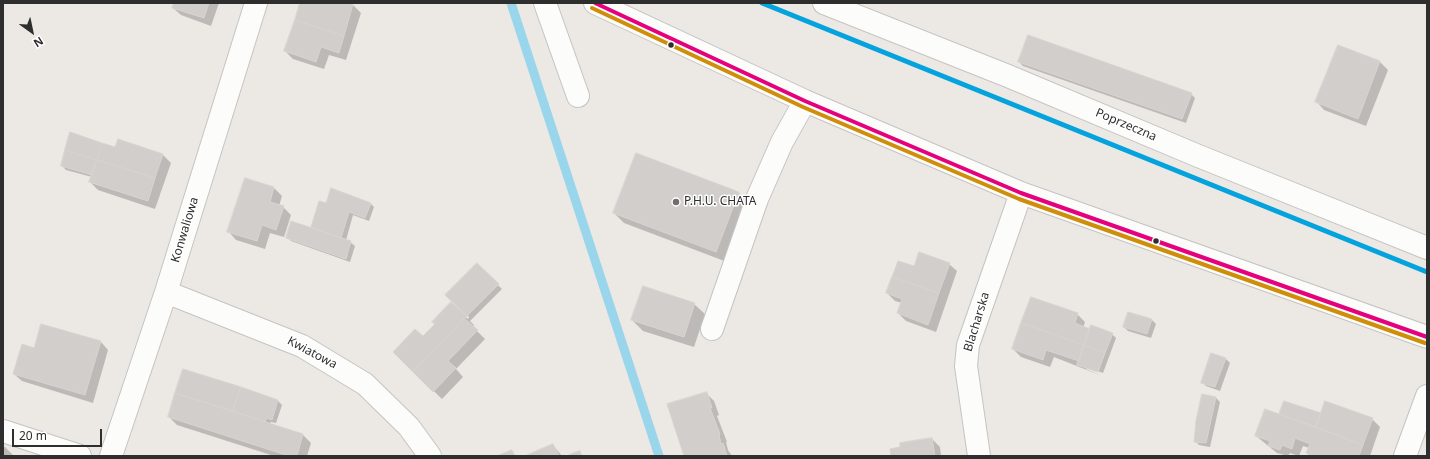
<!DOCTYPE html>
<style>
body{margin:0}
#map{position:relative;width:1430px;height:459px;overflow:hidden;background:#ece8e4;font-family:"Noto Sans",sans-serif}
canvas{display:block}
.frame{position:absolute;inset:0;border:4px solid #2e2e2e;pointer-events:none}
.north{position:absolute;left:12px;top:12px;width:40px;height:40px;-webkit-text-stroke:3px #fff;paint-order:stroke;rotate:147deg;font-size:11px;font-weight:700;line-height:16px;text-align:center;color:#2e2e2e}
.north::after{content:'';display:block;margin:auto;width:14px;height:18px;background:#2e2e2e;clip-path:polygon(50% 0,100% 100%,50% 72%,0 100%)}
.scale{position:absolute;left:12px;top:429px;width:90px;height:18px;box-sizing:border-box;border:2px solid #2e2e2e;border-top:0;padding-left:5px;font-size:12px;line-height:14px;white-space:nowrap;color:#2e2e2e;-webkit-text-stroke:3px #fff;paint-order:stroke}
</style>
<div id="map">
<canvas width="1430" height="459"></canvas>
<div class="frame"></div>
<div class="north">N</div>
<div class="scale">20 m</div>
</div>
<script>
const ctx = document.querySelector('canvas').getContext('2d');
ctx.lineJoin = 'round';
function paint(path, color) {
  ctx.fillStyle = color;
  ctx.fill(path, 'evenodd');
}
function strokePath(path, color, width, dash) {
  ctx.strokeStyle = color;
  ctx.lineWidth = width;
  ctx.lineCap = dash ? 'butt' : 'round';
  ctx.setLineDash(dash || []);
  ctx.stroke(path);
}
function write(font, color, halo, rows, align = 'center') {
  ctx.font = font + ' "Noto Sans",sans-serif';
  ctx.lineWidth = 3;
  ctx.setLineDash([]);
  ctx.textBaseline = 'middle';
  ctx.strokeStyle = halo;
  ctx.fillStyle = color;
  for (const [text, x, y, turn = 0] of rows) {
    ctx.save();
    ctx.translate(x, y);
    ctx.rotate((+turn || 0) * Math.PI / 180);
    ctx.textAlign = isNaN(turn) ? turn : align;
    if (halo) ctx.strokeText(text, 0, 0);
    ctx.fillText(text, 0, 0);
    ctx.restore();
  }
}
paint(new Path2D(`
 M175 3H219L211 26 181 15 173 8Z
 M301 3H346L353 5 361 13 346 60 329 55 324 69 293 59 285 51Z
 M1339 46 1380 62 1388 70 1366 126 1324 110 1317 102Z
 M1019 62 1191 94 1195 98 1186 123 1023 66Z
 M119 140 163 155 171 163 155 209 98 190 90 182 92 177 66 170 62 166 116 148Z
 M246 179 274 188 282 196 279 206 283 207 291 215 284 237 270 233 265 249 236 240 229 232Z
 M738 192 749 203 727 262 624 223 614 213Z
 M320 202 327 204 370 203 374 207 369 221 353 215 346 240 350 242 355 246 350 262 291 241 287 237 312 228Z
 M949 264 957 271 936 332 906 321 898 313 902 303 895 301 887 293 914 268Z
 M477 265 502 289 470 321 474 325 473 327 485 339 456 369 463 377 442 399 394 352 423 337 436 324 451 304 468 319 469 317 447 295Z
 M694 304 705 314 694 347 643 331 632 320Z
 M1077 314 1085 322 1083 328 1112 334 1116 338 1103 373 1086 367V369L1102 376 1054 357 1050 367 1021 357 1013 349Z
 M1129 314 1152 320 1156 324 1151 338 1128 331 1124 327Z
 M42 325 101 342 108 350 93 403 22 381 14 374 35 349Z
 M1212 354 1226 359 1230 363 1220 391 1206 386 1202 382Z
 M184 370 278 401 282 405 276 423 271 422 269 424 303 435 311 443 307 456H274L177 425 169 417Z
 M706 393 714 401 719 415 717 416 727 442H726L728 450 732 456H685Z
 M1203 395 1216 398 1220 402 1210 447 1199 445 1195 441Z
 M1284 403 1322 414 1372 419 1380 427 1370 456H1310L1307 453 1309 448 1303 446 1299 456 1290 453 1288 456 1277 453 1256 436 1280 415Z
 M932 439 940 447 941 456H892Z
 M553 445 562 456H528Z
 M3 447H5L14 456H3Z`), '#0003');
strokePath(new Path2D(`
 M511 3 659 456`), '#99d6ec', 9);
const building = new Path2D(`
 M174 3H209L204 18 172 8Z
 M300 3H349L353 4 344 36 295 20Z
 M295 20 344 36 339 53 321 47 316 62 284 51Z
 M1028 35 1192 93 1182 119 1018 62Z
 M1338 45 1380 61 1358 119 1315 102Z
 M70 132 102 143 97 160 65 150Z
 M118 139 163 154 155 178 97 160 102 143 115 147Z
 M65 150 97 160 92 175 61 166Z
 M636 153 739 192 716 252 613 213Z
 M97 160 155 178 148 201 89 182Z
 M245 178 274 187 270 202 284 206 276 230 262 225 257 241 227 232Z
 M331 188 371 203 365 218 349 212 341 238 311 227 319 201 326 203Z
 M291 221 351 241 346 259 286 238Z
 M919 252 950 263 939 293 892 277 898 261 914 266Z
 M477 263 499 284 467 316 445 295Z
 M892 277 939 293 928 325 897 313 902 299 886 293Z
 M643 286 695 303 684 337 631 320Z
 M1031 297 1078 313 1075 323 1090 329 1084 345 1021 323Z
 M451 302 467 316 413 372 393 352 415 329 423 336 435 324 432 322Z
 M1128 312 1152 319 1147 334 1123 327Z
 M465 319 478 330 448 361 456 368 433 392 413 372Z
 M1021 323 1084 345 1079 361 1046 350 1043 360 1012 349Z
 M41 324 101 341 85 395 13 374 22 344 34 348Z
 M1091 325 1113 333 1105 353 1084 345Z
 M1084 345 1105 353 1098 372 1077 365Z
 M1211 353 1226 358 1215 387 1201 383Z
 M183 369 241 387 233 411 175 393Z
 M241 387 278 400 272 420 267 418 265 422 233 411Z
 M707 392 712 408H710L720 434 719 435 721 444 723 443 727 456H684L667 404Z
 M175 393 303 434 297 456H289L168 417Z
 M1202 394 1216 397 1206 443 1194 442 1196 421Z
 M1284 401 1321 413 1316 427 1279 414Z
 M1325 401 1373 418 1363 445 1316 427Z
 M1265 409 1363 445 1359 456H1314L1306 453 1310 444 1295 438 1292 449 1282 445 1280 450 1268 446 1270 441 1255 436Z
 M932 438 935 456H891L890 449 900 447V443Z
 M553 444 559 456H525Z
 M512 450 515 456H497Z
 M580 451 582 456H567L573 453Z`);
paint(building, '#d1cecb');
strokePath(building, '#d7d4d0', 1);
const minor = new Path2D(`
 M545 3 578 96
 M595 3 805 101 1021 193 1427 337
 M824 3 1008 76 1196 155 1427 248
 M166 292 302 346 365 384 409 427 430 456
 M712 329 757 199 782 142 805 101
 M3 431 80 456
 M111 456 166 292 256 3
 M979 456 966 366 968 345 1021 193
 M1405 456 1427 396`);
strokePath(minor, '#c5c4c5', 24);
strokePath(minor, '#fcfcfb', 22);
strokePath(new Path2D(`
 M595 3 805 101 1021 193 1427 337`), '#e5007d', 4);
strokePath(new Path2D(`
 M592 8 803 107 1019 199 1425 343`), '#cf8e09', 4);
strokePath(new Path2D(`
 M762 3 1427 272`), '#05a3dd', 5);
for (const [x, y, r, color] of [
 [671,45,3.5,"#2e2e2e"],
 [676,202,4,"#706f6e"],
 [1156,241,3.5,"#2e2e2e"]
]) {
  const dot = new Path2D();
  dot.arc(x, y, r, 0, 2 * Math.PI);
  ctx.fillStyle = color;
  ctx.fill(dot);
  strokePath(dot, '#fff', 1.5);
}
write('12px', '#2e2e2e', '#fff', [
 ["Poprzeczna",1126,125,23],
 ["Konwaliowa",185,230,-73],
 ["Blacharska",977,322,-73],
 ["Kwiatowa",312,353,28]
]);
write('12px', '#2e2e2e', '#fff', [
 ["P.H.U. CHATA",684,202]
], 'left');
</script>
